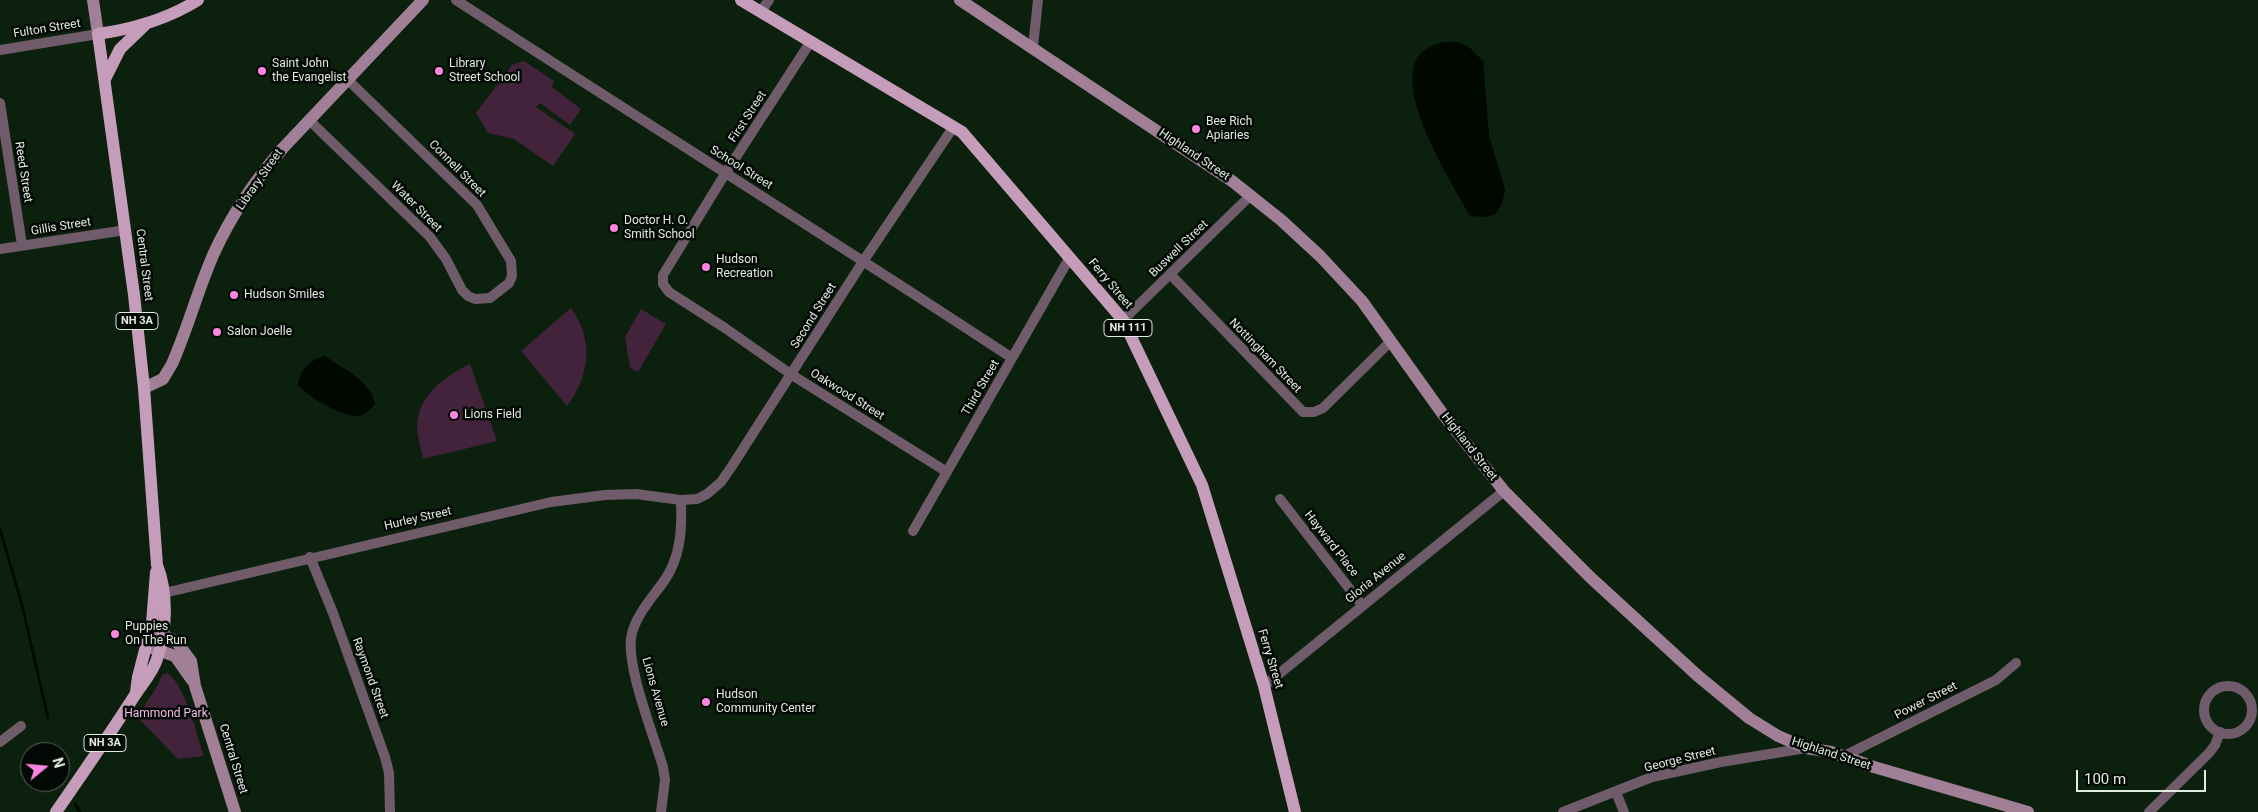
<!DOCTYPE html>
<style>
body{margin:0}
#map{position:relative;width:2258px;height:812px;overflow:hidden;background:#0c200e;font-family:Roboto,sans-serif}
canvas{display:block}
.north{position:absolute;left:20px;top:742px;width:50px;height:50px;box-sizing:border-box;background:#020803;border:1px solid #5b635b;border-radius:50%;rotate:73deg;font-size:14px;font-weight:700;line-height:20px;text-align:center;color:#e0ece0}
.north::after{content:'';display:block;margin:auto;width:18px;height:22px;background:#fd86e2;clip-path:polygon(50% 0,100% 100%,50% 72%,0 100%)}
.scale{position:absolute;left:2076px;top:770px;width:130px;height:22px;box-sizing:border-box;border:2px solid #e0ece0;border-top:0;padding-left:6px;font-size:15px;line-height:18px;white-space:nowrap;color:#e0ece0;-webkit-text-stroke:4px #020803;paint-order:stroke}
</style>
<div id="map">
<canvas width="2258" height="812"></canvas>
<div class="north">N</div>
<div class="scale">100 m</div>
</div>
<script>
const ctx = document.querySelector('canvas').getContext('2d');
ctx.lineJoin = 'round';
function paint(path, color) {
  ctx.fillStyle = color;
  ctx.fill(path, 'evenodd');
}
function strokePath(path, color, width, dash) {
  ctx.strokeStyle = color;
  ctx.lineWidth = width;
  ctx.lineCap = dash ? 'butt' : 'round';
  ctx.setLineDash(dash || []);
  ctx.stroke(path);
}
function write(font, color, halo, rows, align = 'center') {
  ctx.font = font + ' Roboto,sans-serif';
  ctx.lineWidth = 5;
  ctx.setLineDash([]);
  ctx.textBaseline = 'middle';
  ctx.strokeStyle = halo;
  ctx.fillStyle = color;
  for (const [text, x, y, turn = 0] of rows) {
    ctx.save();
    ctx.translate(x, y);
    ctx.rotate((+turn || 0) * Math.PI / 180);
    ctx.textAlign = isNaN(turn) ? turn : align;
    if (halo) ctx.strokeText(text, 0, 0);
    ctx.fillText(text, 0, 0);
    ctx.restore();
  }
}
paint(new Path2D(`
 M524 61 554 81 552 87 581 109 570 125 540 103 536 107 575 134 553 166 514 139 488 133 476 113 512 65Z
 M571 308C594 339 590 376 567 406L521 351Z
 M641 309 666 324 638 372 630 368 625 337Z
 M470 364 497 441 423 459C421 449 417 436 417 425 419 394 445 376 470 364Z
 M167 673C186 685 196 734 204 756L178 759 137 717 157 687 162 675Z`), '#42233b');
paint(new Path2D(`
 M1444 42H1457L1469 47 1483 61 1489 135 1505 190 1502 204 1495 215 1484 217 1470 216C1451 181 1398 99 1416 60 1421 49 1433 45 1444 42Z
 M325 356C343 369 371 381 375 404 370 410 364 416 356 416 341 416 307 396 298 385 300 370 311 359 325 356Z`), '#000800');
strokePath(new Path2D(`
 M0 529 22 605 48 718
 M75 804 80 812`), '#000800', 2.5);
strokePath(new Path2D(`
 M456 0C641 120 828 237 1012 358
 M761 11 769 0
 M811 41 725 174 663 275V284L669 292 725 328 792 375 947 472
 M1033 47 1038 0
 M0 50 98 34
 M0 103 22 245
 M309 120 430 237 446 259 462 290 468 296 475 299 490 298 509 283 512 276 511 261 477 205 348 80
 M0 249 126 230
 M1171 275 1303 412H1314L1323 408 1391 341
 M1123 320 1251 195
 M1280 499 1362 605
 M913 531 1070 257
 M310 557 333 613 385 757 389 773 390 812
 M164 593 551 502 605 495 636 494 681 500 697 499 707 494 721 482 732 466 864 260 954 126
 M1264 686 1504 491
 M2204 710a24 24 0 1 1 48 0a24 24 0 1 1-48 0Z
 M0 742 21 726
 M1844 756 1996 680 2016 663
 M1616 792 1624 812
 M661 812 665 780 663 767C654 736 624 662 632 633 637 614 652 598 664 581 681 557 682 529 681 500
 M1563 812 1652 777 1721 762 1806 748
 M2149 812 2209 753 2215 745 2220 732`), '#6f5b6a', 10);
strokePath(new Path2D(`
 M93 0 98 34
 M960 0 1232 181 1281 220 1320 256 1362 301 1442 413 1504 491 1590 577 1698 676 1749 718 1778 736 1806 748 1831 752 1874 767 2028 812
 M144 388 163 379 172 364C188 328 198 289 214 253 231 216 256 179 283 148L423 0
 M155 632 176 641 191 661 195 686 235 812
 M149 647 175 656 192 680`), '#a07f97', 12);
strokePath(new Path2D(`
 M741 0 962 132 1123 320 1202 485 1264 686 1295 812
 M105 79 120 49 144 26
 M136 692 138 677 152 623 156 572
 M56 812C83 773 110 734 135 695 143 683 153 672 157 659 167 630 168 593 157 565L144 388 134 295 98 34C133 29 168 19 198 0`), '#c69cbb', 12);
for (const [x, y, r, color] of [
 [262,71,5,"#fd86e2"],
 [439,71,5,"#fd86e2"],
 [1196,129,5,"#fd86e2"],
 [614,228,5,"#fd86e2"],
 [706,267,5,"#fd86e2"],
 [234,295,5,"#fd86e2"],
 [217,332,5,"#fd86e2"],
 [454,415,5,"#fd86e2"],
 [115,634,5,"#fd86e2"],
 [706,702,5,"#fd86e2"]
]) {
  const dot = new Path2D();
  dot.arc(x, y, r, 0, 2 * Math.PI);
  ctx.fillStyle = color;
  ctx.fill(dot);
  strokePath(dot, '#020803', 2);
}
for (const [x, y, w] of [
 [137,321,42],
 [1128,328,48],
 [105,743,42]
]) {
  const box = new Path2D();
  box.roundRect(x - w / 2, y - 8.5, w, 17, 4);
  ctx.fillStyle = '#020803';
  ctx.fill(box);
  strokePath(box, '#e0ece0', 1);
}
write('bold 11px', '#e0ece0', null, [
 ["NH 3A",137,321],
 ["NH 111",1128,328],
 ["NH 3A",105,743]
]);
write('12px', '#e0ece0', '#020803', [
 ["Fulton Street",47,29,-9],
 ["First Street",748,117,-57],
 ["Highland Street",1194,155,34],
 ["School Street",741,168,32],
 ["Connell Street",457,169,45],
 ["Reed Street",23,172,81],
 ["Library Street",260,180,-55],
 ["Water Street",416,207,45],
 ["Gillis Street",61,227,-9],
 ["Buswell Street",1179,249,-44],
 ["Central Street",144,265,83],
 ["Ferry Street",1110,284,50],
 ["Second Street",814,316,-58],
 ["Nottingham Street",1265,356,46],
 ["Third Street",981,388,-60],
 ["Oakwood Street",847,395,32],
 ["Highland Street",1469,447,52],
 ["Hurley Street",418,519,-13],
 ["Hayward Place",1331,544,52],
 ["Gloria Avenue",1376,578,-39],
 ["Ferry Street",1270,659,73],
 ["Raymond Street",370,678,70],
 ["Lions Avenue",655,692,74],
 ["Power Street",1926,701,-27],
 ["Highland Street",1831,754,18],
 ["Central Street",233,759,73],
 ["George Street",1680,760,-14]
]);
write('12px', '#e0ece0', '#020803', [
 ["Saint John",272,64],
 ["the Evangelist",272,78],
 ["Library",449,64],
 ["Street School",449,78],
 ["Bee Rich",1206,122],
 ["Apiaries",1206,136],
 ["Doctor H. O.",624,221],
 ["Smith School",624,235],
 ["Hudson",716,260],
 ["Recreation",716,274],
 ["Hudson Smiles",244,295],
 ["Salon Joelle",227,332],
 ["Lions Field",464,415],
 ["Puppies",125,627],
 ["On The Run",125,641],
 ["Hudson",716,695],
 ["Community Center",716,709]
], 'left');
write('12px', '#f7bde7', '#020803', [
 ["Hammond Park",166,714]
]);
</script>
